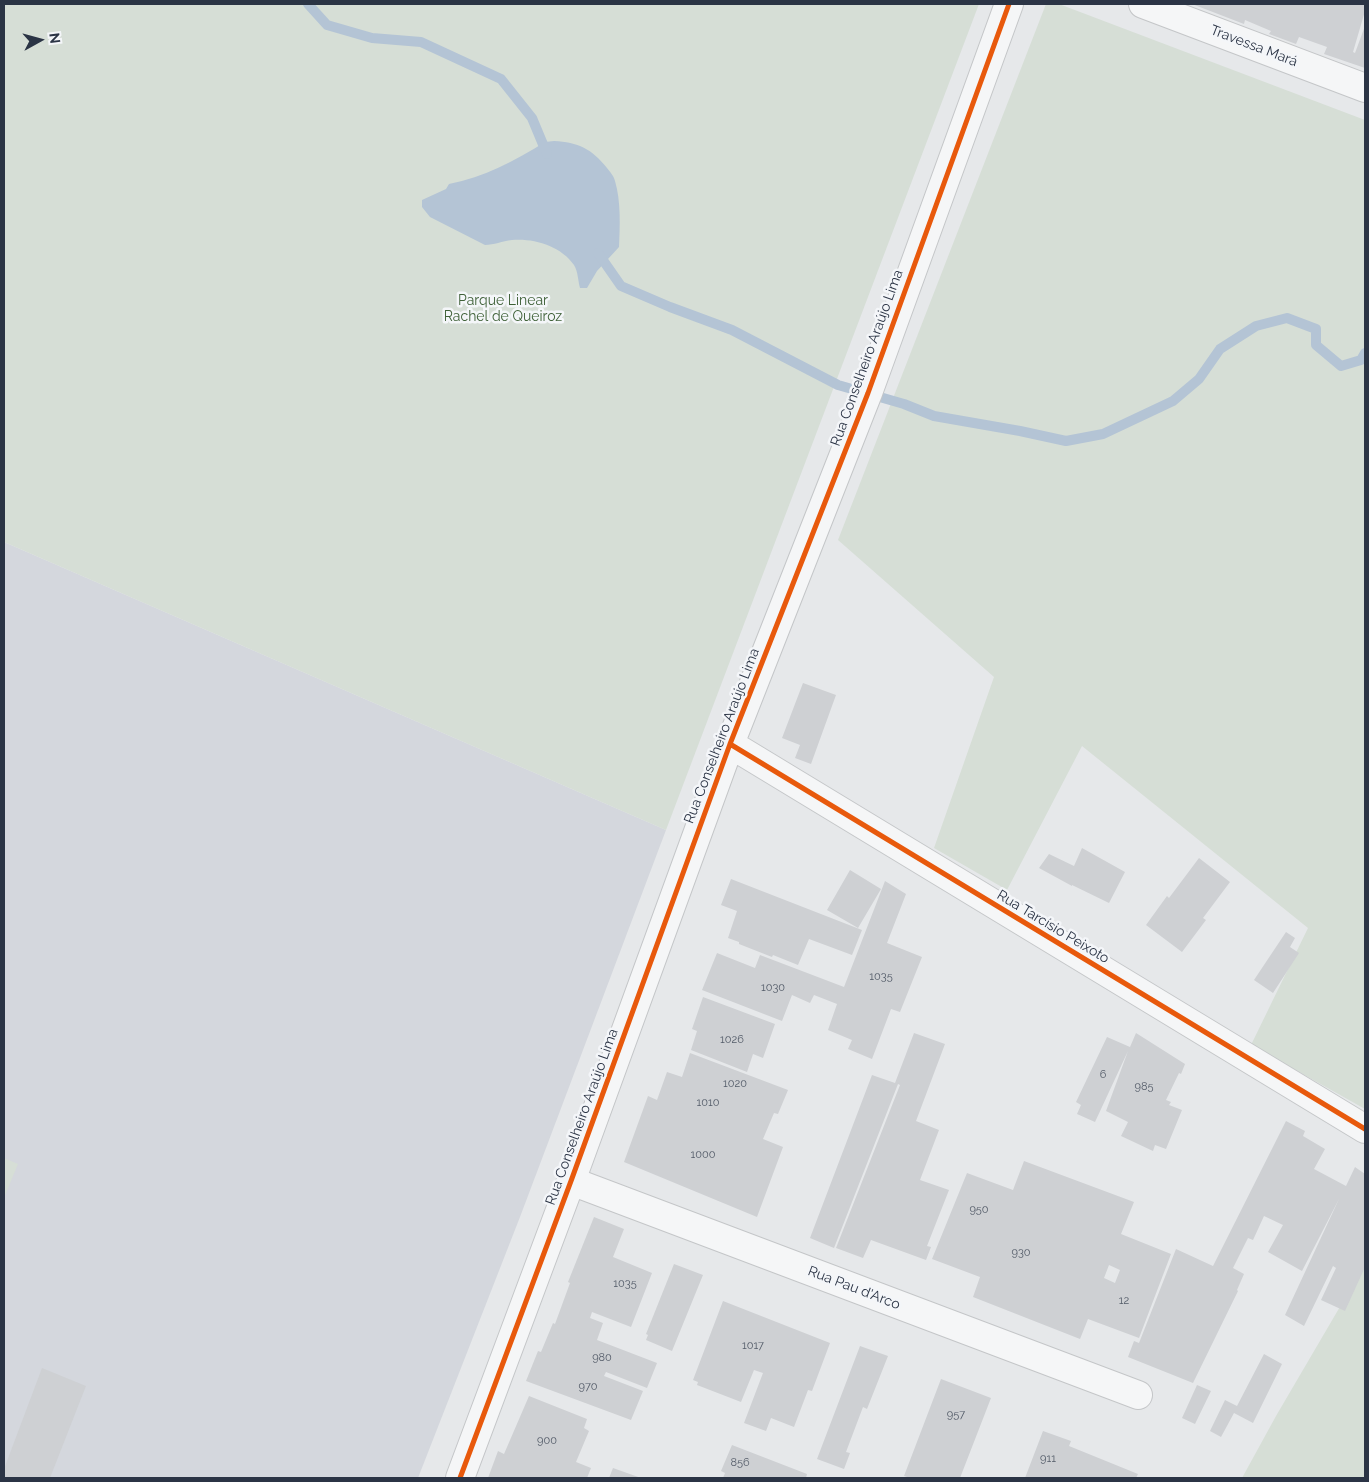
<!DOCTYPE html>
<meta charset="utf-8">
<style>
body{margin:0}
#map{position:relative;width:1369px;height:1482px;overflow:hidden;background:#e6e8ea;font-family:Raleway,sans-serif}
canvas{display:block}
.frame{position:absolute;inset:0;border:5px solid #2b3445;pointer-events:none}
.north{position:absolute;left:15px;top:15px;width:50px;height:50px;-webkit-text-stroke:4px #f4f6f9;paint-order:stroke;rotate:83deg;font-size:14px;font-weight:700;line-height:20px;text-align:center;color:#2b3445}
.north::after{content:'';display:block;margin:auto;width:18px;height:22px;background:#2b3445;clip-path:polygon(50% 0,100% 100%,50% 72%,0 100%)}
</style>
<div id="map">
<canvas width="1369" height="1482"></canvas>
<div class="frame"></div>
<div class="north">N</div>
</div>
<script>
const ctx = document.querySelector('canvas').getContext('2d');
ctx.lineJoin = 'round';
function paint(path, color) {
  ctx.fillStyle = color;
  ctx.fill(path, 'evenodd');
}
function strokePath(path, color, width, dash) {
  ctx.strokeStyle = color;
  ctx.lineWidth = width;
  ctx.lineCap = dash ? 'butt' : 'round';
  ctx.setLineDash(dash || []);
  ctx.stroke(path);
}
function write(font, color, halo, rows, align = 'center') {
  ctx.font = font + ' Raleway,sans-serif';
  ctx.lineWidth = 5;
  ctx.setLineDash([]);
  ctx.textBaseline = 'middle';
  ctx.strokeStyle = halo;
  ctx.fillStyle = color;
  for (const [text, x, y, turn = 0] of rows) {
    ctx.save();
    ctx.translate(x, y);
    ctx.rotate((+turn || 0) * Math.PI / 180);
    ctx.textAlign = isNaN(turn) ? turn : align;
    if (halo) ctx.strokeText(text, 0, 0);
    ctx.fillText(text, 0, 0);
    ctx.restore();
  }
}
paint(new Path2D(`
 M4 542 666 830 520 1217 418 1478H4Z`), '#d4d7dd');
paint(new Path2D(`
 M4 4H979L666 830 4 542Z
 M1046 4H1059L1365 120V1109L1251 1045 1308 928 1082 746 1007 890 934 848 994 677 838 540Z
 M4 1158 18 1164 4 1198Z
 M1365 1264V1478H1242L1276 1416Z`), '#d6ded6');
paint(new Path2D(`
 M554 141C578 142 592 149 607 168 610 172 614 176 615 181 621 201 620 226 619 247L597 271 587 288H580C578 281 578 271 574 265 561 246 534 238 512 240 502 241 494 245 485 245L430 217 422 207V200L446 189 449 184C484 177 515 161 545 142Z`), '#b4c4d5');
strokePath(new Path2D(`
 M308 4 327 25 372 38 421 42 501 79 532 118 547 154
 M598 253 621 286 670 307 732 330 838 385 904 404 934 416 1020 431 1066 441 1103 434 1173 401 1199 379 1220 349 1256 326 1287 318 1316 329V345L1341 366 1361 360 1365 353`), '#b4c4d5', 10);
paint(new Path2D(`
 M1192 4H1365V11L1353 52 1355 53 1365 26V68L1324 54 1327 47 1299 37 1296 44 1269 34 1271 31 1245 20 1244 24Z
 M803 683 836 695 811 764 795 758 800 745 782 738Z
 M1082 848 1125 872 1109 903 1072 885V886L1039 868 1049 854 1074 866Z
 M1199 858 1230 882 1203 918 1206 920 1182 952 1146 925 1167 896 1169 898Z
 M850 870 881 889 858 928 827 910Z
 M731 879 862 930 852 955 809 939 798 965 773 955 772 957 739 944V942L728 938 737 911 721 905Z
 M885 881 906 894 887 943 922 957 900 1012 891 1009 872 1059 848 1049 852 1040 828 1030 837 1004 814 995 810 1003 792 995 782 1021 702 990 717 953 755 968 760 955 844 987Z
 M1286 932 1295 938 1290 947 1299 953 1273 993 1254 980Z
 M703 997 775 1024 763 1058 753 1054 747 1072 691 1050 697 1031 692 1029Z
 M914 1033 945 1044 916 1121 939 1130 920 1180 949 1190 927 1246 931 1247 926 1260 871 1240 863 1258 836 1248 900 1085 898 1084 834 1248 810 1238 872 1075 895 1083Z
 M1136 1033 1185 1064 1181 1074 1179 1073 1166 1100 1171 1102 1169 1105 1182 1110 1166 1149 1155 1145 1153 1151 1121 1136 1128 1122 1106 1111 1128 1051 1095 1122 1077 1114 1081 1105 1076 1102 1107 1037 1130 1047Z
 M690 1053 788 1090 778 1114 774 1113 763 1139 783 1147 757 1217 624 1162 648 1096 657 1100 667 1072 682 1077Z
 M1286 1121 1305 1131 1303 1136 1325 1149 1314 1169 1346 1186 1355 1167 1365 1174V1267L1345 1311 1321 1300 1336 1268 1333 1266 1304 1326 1285 1315 1339 1199 1302 1271 1268 1252 1283 1225 1264 1216 1253 1240 1248 1238 1233 1268 1244 1274 1237 1290 1238 1291 1193 1383 1128 1357 1134 1341 1139 1343 1176 1249 1213 1266Z
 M1024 1161 1134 1202 1121 1234 1171 1254 1139 1338 1088 1319 1080 1339 973 1297 980 1277 932 1259 967 1173 1013 1190ZM1109 1265 1120 1270 1115 1283 1104 1278Z
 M594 1217 624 1229 613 1257 652 1273 631 1327 592 1312 590 1318 603 1323 597 1340 657 1363 647 1388 606 1372 604 1376 643 1391 631 1420 526 1381 538 1351 541 1352 553 1323 555 1324 570 1283 568 1282Z
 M674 1264 703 1275 672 1351 646 1340 648 1335 646 1334Z
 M723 1301 830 1343 812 1391 808 1390 794 1427 771 1418 766 1431 744 1423 763 1373 754 1370 741 1402 697 1385 698 1382 693 1380Z
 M860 1346 888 1356 867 1409 863 1407 846 1452 850 1453 844 1469 817 1459Z
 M1264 1354 1282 1364 1253 1423 1234 1413 1221 1437 1210 1431 1225 1400 1237 1406Z
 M42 1368 86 1386 50 1478H4V1469Z
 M941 1379 991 1398 960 1478H910L904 1476Z
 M1197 1385 1211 1391 1195 1424 1182 1418Z
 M529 1396 587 1419 584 1428 589 1431 576 1462 591 1468 587 1478H488L498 1451 504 1454Z
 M1043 1431 1071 1441 1069 1446 1138 1474 1136 1478H1025Z
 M732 1445 807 1474 806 1478H723L725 1473 721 1471Z
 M613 1468 641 1478H609Z`), '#ced0d3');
const minor = new Path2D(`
 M1143 4 1365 88
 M730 744 1365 1129
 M571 1181 1138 1395
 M460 1478 571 1181 730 744 868 393 1009 4`);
strokePath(minor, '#c4c6c8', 30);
strokePath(minor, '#f5f6f7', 28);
strokePath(new Path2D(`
 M730 744 1365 1129
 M460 1478 571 1181 730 744 868 393 1009 4`), '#e8590c', 5);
write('11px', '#545c69', null, [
 ["1035",881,977],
 ["1030",773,988],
 ["1026",732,1040],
 ["6",1103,1075],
 ["1020",735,1084],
 ["985",1144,1087],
 ["1010",708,1103],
 ["1000",703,1155],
 ["950",979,1210],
 ["930",1021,1253],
 ["1035",625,1284],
 ["12",1124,1301],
 ["1017",753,1346],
 ["980",602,1358],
 ["970",588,1387],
 ["957",956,1415],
 ["900",547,1441],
 ["911",1048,1459],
 ["856",740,1463]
]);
write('14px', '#2b3445', '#f4f6f9', [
 ["Travessa Mará",1254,46,21],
 ["Rua Conselheiro Araújo Lima",867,358,-70],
 ["Rua Conselheiro Araújo Lima",722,736,-69],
 ["Rua Tarcísio Peixoto",1053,927,31],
 ["Rua Conselheiro Araújo Lima",582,1117,-70],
 ["Rua Pau d'Arco",854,1288,21]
]);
write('14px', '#3f6138', '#f4f6f9', [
 ["Parque Linear",503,301],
 ["Rachel de Queiroz",503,317]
]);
</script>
